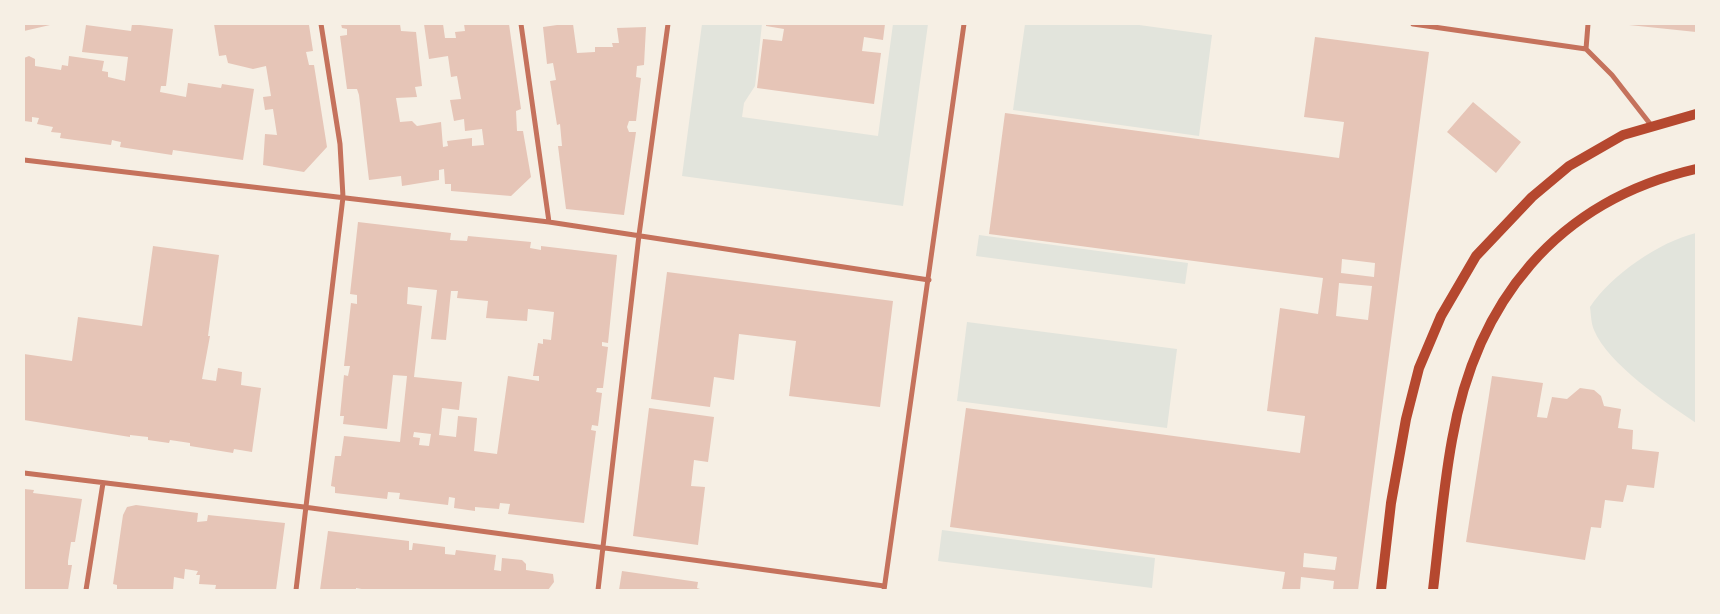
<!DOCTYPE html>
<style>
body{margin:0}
#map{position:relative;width:1720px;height:614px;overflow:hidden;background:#f6efe4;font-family:Montserrat,sans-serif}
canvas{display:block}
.frame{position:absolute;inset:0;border:25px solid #f6efe4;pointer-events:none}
</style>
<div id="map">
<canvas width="1720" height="614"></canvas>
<div class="frame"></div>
</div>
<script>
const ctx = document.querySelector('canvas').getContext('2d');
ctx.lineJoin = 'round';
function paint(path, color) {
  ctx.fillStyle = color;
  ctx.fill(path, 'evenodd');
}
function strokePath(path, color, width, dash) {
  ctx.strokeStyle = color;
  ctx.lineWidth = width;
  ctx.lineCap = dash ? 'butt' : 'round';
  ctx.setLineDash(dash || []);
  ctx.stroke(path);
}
paint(new Path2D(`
 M702 24H762L755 86 744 103 742 117 878 136 893 24H928L903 206 682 176Z
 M1025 24H1132L1212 35 1199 136 1013 110Z
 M1696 233V423C1665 402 1608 364 1594 330 1591 323 1591 314 1590 307 1611 275 1659 242 1696 233Z
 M979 235 1188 263 1185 284 976 256Z
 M967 322 1177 349 1167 428 957 401Z
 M942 530 1155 558 1152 588 938 561Z`), '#e2e4dc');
paint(new Path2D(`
 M24 24H50V25L24 31Z
 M132 24 173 29 166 86H161L160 92 186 97 188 83 221 88 222 84 254 89 243 160 173 150 172 155 120 147 121 142 116 141 112 140 111 145 60 138 61 133 51 132 53 127 37 124 39 118 32 117V122L24 121V58L29 56 35 59V66L61 70 62 65 68 66 69 56 104 61 102 71 108 72V77L125 81 128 57 82 52 86 25 131 31Z
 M214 24 309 25 313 51 306 52 309 65H314L327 147 304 172 263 165 265 134 277 135 273 109 265 110 263 97 271 96 266 66 253 69 228 63 226 55 219 56Z
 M341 24H400L401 31 416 32 422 86 415 87 417 97 396 98 400 122 412 121 417 126 441 122 443 147 448 146 447 141 472 138V146L484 145 482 129 465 131 464 119 454 121 450 100 461 99 457 76 451 77 448 56 429 59 424 24H443L445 38H456L455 32 465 31 464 24H509L521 109 516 111 517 131H523L531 177 511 196 451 191V184H445L444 169 439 170V180L402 186 401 176 369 180 359 95 357 89H347L340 36 347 35V29L342 28Z
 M564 24H573L577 53 595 52V47H613L612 43H619L617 28 646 27 644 65 637 66 636 77 641 78 636 121H629L627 127 629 132H636L624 215 566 209 558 146H562L560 124 557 125 550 81 556 80 553 63 547 64 543 27Z
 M766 24H885L883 40 864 37 862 51 881 53 874 104 757 88 763 39 782 41 784 29 766 26Z
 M1629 24H1696V32L1629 25Z
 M1315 37 1429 52 1358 590H1333L1334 581 1301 577 1300 590H1282L1285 572 950 527 966 408 1300 453 1305 416 1267 411 1280 308 1318 314 1323 278 989 234 1005 113 1339 158 1344 122 1304 117ZM1342 259 1375 263 1374 277 1341 273ZM1339 283 1372 286 1368 320 1336 316ZM1304 553 1337 557 1335 570 1303 567Z
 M1473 102 1521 142 1496 173 1447 132Z
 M358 222 451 233 450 240 467 241 468 236 531 242 530 248 541 250V246L617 255 608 343 602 342V346L608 347 603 388H597L596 392 602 393 598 426 592 425 591 430 596 431 584 523 508 514 510 504 500 503 499 509 475 507V511L454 508 455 498 449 497 448 505 399 499 400 493 388 492 387 499 335 493V487L331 486 335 456H341L344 436 400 442 407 376 393 375 387 429 343 424 344 416H340L344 375 348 376 350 366H344L351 303 357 304V295L350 294ZM408 287 437 290 431 339 446 340 451 291H458L457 298 488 301 486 318 527 321 528 309 554 312 551 340 543 339V344L538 343 533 376H539V381L508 376 497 454 474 451 477 418 458 416 456 437 439 435 442 408 459 410 462 382 414 377 422 306 407 304ZM414 432 431 434 429 446 419 445 420 438 413 437Z
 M153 246 219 255 208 336H210L202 379 216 381 218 368 242 372 241 385 261 388 252 452 234 449 233 453 190 446V443L170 440 169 443 148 440V437L130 435V437L24 420V354L72 361 78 317 142 326Z
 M667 272 893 301 880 407 789 396 796 341 739 334 734 380 714 377 710 407 651 399Z
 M1492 376 1543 383 1537 417 1547 418 1552 397 1567 399 1580 388 1594 390 1601 396 1604 406 1621 409 1618 428 1633 430 1632 449 1659 452 1654 488 1627 485 1623 502 1605 500 1601 528 1591 527 1585 560 1466 542Z
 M649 408 714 417 708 462 694 460 691 486 705 487 698 545 633 536Z
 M24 489 34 490 33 493 82 499 75 542H71L68 561V565H72L68 590H24Z
 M136 505 198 513 197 522 207 521 208 515 285 523 276 590H215L216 585 199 584 200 575H196L198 571 185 569 184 579 174 577 173 590H117V585L113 584 123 515 127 507Z
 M328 531 409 541V550H412L413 543 445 547V554L455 555 456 550 496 555 494 570 501 571 502 558 522 560 526 564V570L553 574 554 582 548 590H367L356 588V590H320Z
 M622 571 698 582 697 588 703 590H619Z`), '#e6c5b7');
strokePath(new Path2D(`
 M521 24 549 222
 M1413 24 1586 49 1612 75 1651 125
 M1586 49 1588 24
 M24 160 549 222 929 280
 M24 473 304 507 884 586
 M86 590 103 483
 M296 590 343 197 340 144 321 24
 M598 590 639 235 668 24
 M884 590 964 24`), '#c5725c', 5);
strokePath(new Path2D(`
 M1381 590 1391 503 1406 419 1419 368 1441 316 1476 256 1532 197 1569 166 1623 135 1696 114
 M1433 590C1439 540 1443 489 1452 440 1476 302 1556 201 1696 169`), '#b5482f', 10);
</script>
